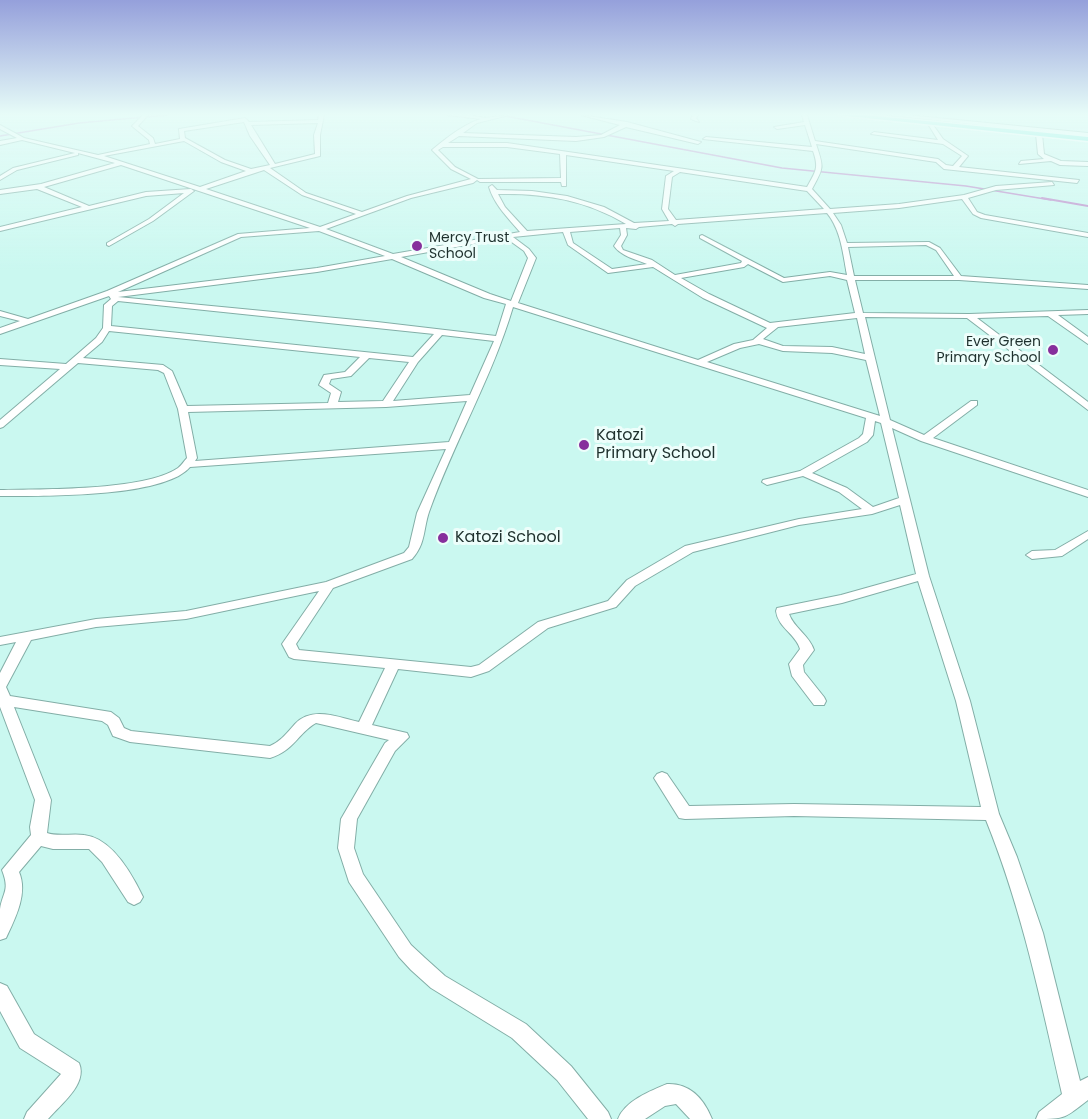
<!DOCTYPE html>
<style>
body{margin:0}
canvas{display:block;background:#caf8f0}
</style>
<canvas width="1088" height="1119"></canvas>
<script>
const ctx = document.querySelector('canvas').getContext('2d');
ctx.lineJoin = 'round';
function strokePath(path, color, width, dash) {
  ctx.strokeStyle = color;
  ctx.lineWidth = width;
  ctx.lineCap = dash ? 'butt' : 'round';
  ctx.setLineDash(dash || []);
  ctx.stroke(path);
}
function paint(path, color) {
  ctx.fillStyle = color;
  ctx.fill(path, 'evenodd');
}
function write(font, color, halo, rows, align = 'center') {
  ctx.font = font + ' Poppins,sans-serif';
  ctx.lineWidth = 6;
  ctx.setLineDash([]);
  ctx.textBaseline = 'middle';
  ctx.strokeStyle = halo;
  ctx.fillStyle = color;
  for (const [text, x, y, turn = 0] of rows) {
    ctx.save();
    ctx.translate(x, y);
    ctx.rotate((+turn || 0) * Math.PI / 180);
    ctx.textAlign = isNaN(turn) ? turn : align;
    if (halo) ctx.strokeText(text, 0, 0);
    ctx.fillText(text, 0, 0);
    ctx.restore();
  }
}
strokePath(new Path2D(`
 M500 115 782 168 966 186 1051 200
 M0 136 79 123 167 115`), '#b982c8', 1.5);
strokePath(new Path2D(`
 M1042 198 1088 206`), '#b982c8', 2);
const minor = new Path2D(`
 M143 115H148L138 126 153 138 155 144 180 139 179 129 245 118 249 122 318 120 319 115H324L320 135V156L270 168 306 193 362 212 407 196 471 179 451 169 432 150C444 140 465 123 481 119L448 115H469L485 118 509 115 477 123 463 133 576 137 601 135 620 125 581 115 627 122 701 142 698 144 626 127 604 137 576 141 459 136 448 143H507L807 187C816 171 819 168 813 151L703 139 706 137 812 147 805 125 777 129 774 127 804 122 802 115H807L815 141 938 159 946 165 953 166 962 156 943 144 871 134 874 132 938 140 928 124 931 122 943 139 968 156 959 167 1079 180 1077 183 944 169 936 162 816 144C824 168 824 167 812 189L830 209 899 204 964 195 996 186 1052 182 1054 185 996 190 968 198 977 212 985 215 1088 233V237L981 218 973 214 962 199 899 208 833 213 841 225 847 243 929 242 940 248 961 276 1088 285V289L959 280H855L863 313 969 314 1088 310V314L1058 315 1088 337V344L1048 316 977 318 1088 402V410L967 318 865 317 890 420 924 435 971 401H977V405L933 438 1088 490V497L921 441 892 428 929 576 970 701 999 814 1017 857 1043 933 1080 1081 1088 1077V1100C1064 1118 1067 1119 1036 1119L1039 1112 1062 1094C1041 1001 1022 909 986 820L794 816 685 819 679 818 654 778 657 774 662 772 667 774 689 806 794 804 981 807 956 701 918 581 842 603 789 614C794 628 809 635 814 650L803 665 804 672 824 697 826 701 824 705H814L792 676 789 664 800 649C796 634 778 628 776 611L777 608 841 595 916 574 900 505 872 514 799 525 693 552 635 586 616 607 548 628 489 671 471 677 398 669 372 725 407 733 409 737 395 751 357 819 354 848 363 874 411 945 425 958 445 976 526 1024 571 1066 608 1112 611 1119H588L557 1080 512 1038 431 988 411 970 399 957 349 882 338 848 341 819 385 743 389 740 316 723C297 734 295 750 270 758L130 742 113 736 108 725 102 721 14 707 51 800 47 833C59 837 72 833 84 835 112 838 132 874 143 897L140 902 134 905 128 902 102 862 89 849H53L41 846 19 872C28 893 16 917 6 938L0 940C0 930 0 919 0 909 3 891 10 891 2 870L31 835 30 827 35 800 0 707V673L16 642 0 645V637L96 619 186 611 326 582 404 553 409 547 417 513 446 449 190 467C164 498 41 496 0 496V490C41 489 145 491 178 468 181 466 184 461 187 458L178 409 164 373 158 370 78 363 3 427 0 428V420L60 369 0 365V359L66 364 96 338 103 328 104 305 111 299 109 296 0 334V328L20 321 0 316V311L28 319 107 291 238 234 310 228 121 165 44 187 89 206 146 192 191 189 194 191 153 221 109 246 107 245V243L149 219 184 193 146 196 0 231V227L82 207 37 189 0 194V190L41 184 115 163 78 153V155L17 170 0 180V176L13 168 75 153 22 140 0 145V141L17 138 0 129V125L24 138 98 155 150 144 149 140 132 126ZM244 122 250 136 270 165 251 169 225 160 185 138 184 131ZM318 123 314 135 315 154 275 164 251 125ZM184 141 221 162 246 171 200 187 104 156ZM443 147H507L560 154 561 178 478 179 455 167 438 150ZM566 155 674 171 666 176 662 209 669 221 634 223 604 207 567 196 532 191 497 190 492 185 489 187C494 204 508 218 520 232L393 254 326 229 411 198 473 183 477 180 480 182H561L562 186H566ZM264 170 302 195 356 214 320 227 206 189ZM680 172 807 191 824 209 676 220 668 209 672 177ZM498 194C544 193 586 200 626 224L527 231 505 207ZM827 213C841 230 843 254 847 275L830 272 784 278 702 235 700 236V238L742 261 741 263 675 275 652 260 623 250 621 246 627 235 626 228 636 229 639 227 672 224 675 226 678 224ZM620 228 621 235 614 246C621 256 635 259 647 264L612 269 573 243 570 232ZM319 231 385 256 317 268 118 292 241 237ZM563 232 568 245 608 273 653 267 703 298 767 328 753 340 734 344 698 360 518 303 536 258 529 249 513 237ZM506 238 524 251 528 258 511 301 490 294 401 257ZM926 245 936 250 954 276H854L848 247ZM392 259 484 298 506 304 496 336 377 322 118 297 317 272ZM748 264 783 282 830 276 847 280 855 313 770 323 709 294 681 278 744 267ZM118 301 434 334 413 357 111 326 112 306ZM513 307 866 418 863 434 859 438 800 471 763 480 762 482 767 485 803 476 839 492 862 509 799 519 685 546 627 580 608 601 538 622 479 665 471 667 299 650 296 644 333 588 412 559C426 543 423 530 429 512 454 442 492 378 513 307ZM857 318 865 354 832 347 783 346 763 339 778 327ZM109 331 360 357 345 372 324 375 319 385 331 393 328 403 187 406 172 371 163 365 83 358 102 342ZM442 335 494 341 470 395 393 401 418 362ZM759 344 783 351 832 353 866 360 880 416 707 362 740 348ZM369 358 409 362 383 401 338 402 341 392 329 384 331 379 351 376ZM467 401 449 442 195 461 197 458 188 412 386 407ZM875 421 881 423 899 498 873 507 847 488 812 473 867 442 873 435ZM319 591 282 644 289 657 294 659 385 668 359 722C337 717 312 706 295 724 287 733 281 741 270 746L131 731 124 728 119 718 111 712 10 696 6 687 31 640 96 627 186 619Z
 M693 115H698L696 118 699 122 691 119Z
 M888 115H907L1088 133V137Z
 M1039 132 1042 134 1044 154 1061 161 1088 162V166L1060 165 1051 161 1019 164 1021 161 1044 159 1038 154 1036 134Z
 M1088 531V539L1062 556 1032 559 1026 555 1032 551 1055 550Z
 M0 983 7 986 34 1034 79 1063C88 1084 61 1104 48 1119H24L27 1112 61 1074 20 1048 0 1011Z
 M667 1084C690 1083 704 1099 712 1119H690L676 1104 665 1106 645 1119H618C625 1101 650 1091 667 1084Z`);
const highway = new Path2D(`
 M838 115H865L1088 137V141Z`);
strokePath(minor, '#83aea7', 2);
strokePath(highway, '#fff', 3);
paint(minor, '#fff');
paint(highway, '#60ebd9');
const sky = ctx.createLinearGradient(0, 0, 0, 272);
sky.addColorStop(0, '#95a0db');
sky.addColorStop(0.42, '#e7fcf8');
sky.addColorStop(1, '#e7fcf800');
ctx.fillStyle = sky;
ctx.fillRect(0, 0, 1088, 272);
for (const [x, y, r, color] of [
 [417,246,6,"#862f9c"],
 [1053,350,6,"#862f9c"],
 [584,445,6,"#862f9c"],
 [443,538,6,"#862f9c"]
]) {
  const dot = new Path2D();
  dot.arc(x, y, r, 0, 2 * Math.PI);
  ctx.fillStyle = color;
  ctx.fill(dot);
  strokePath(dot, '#edfefb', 2);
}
write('14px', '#1e302d', '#edfefb', [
 ["Mercy Trust",429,238],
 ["School",429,254],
 ["Ever Green",1041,342,"right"],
 ["Primary School",1041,358,"right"]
], 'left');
write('16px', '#1e302d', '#edfefb', [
 ["Katozi",596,436],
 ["Primary School",596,454],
 ["Katozi School",455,538]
], 'left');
</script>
